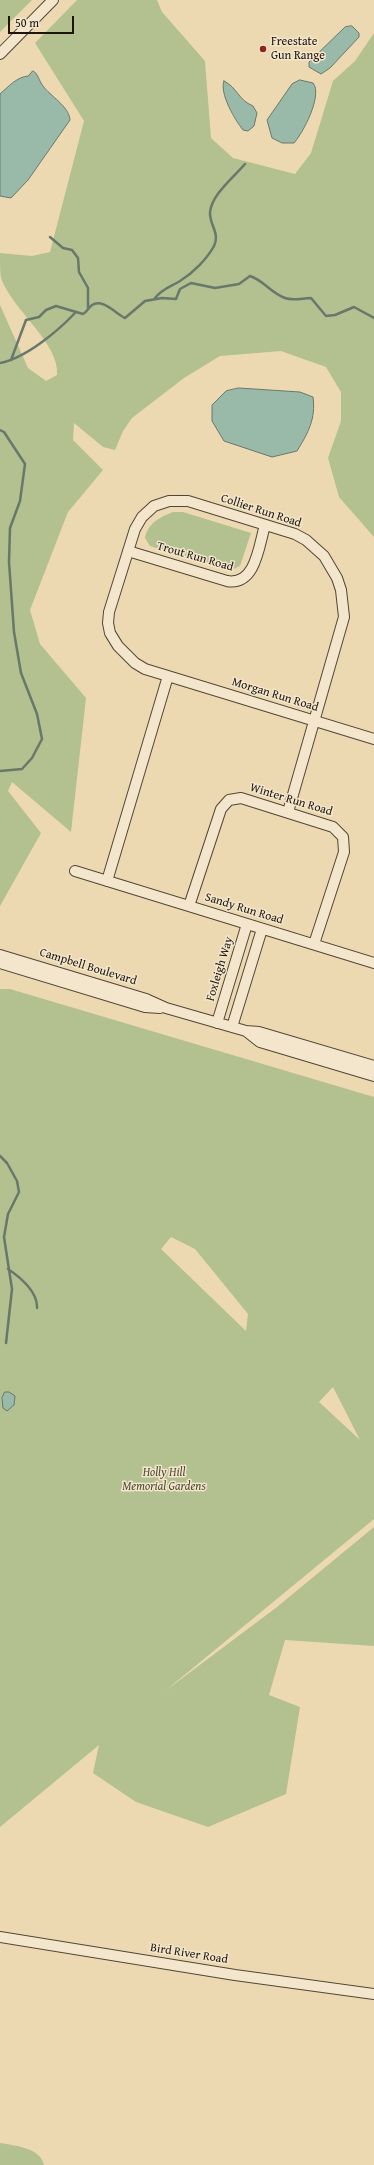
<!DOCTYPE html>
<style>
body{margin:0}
#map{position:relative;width:374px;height:2165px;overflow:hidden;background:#edd9b1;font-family:"Gentium Book Plus",serif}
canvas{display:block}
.scale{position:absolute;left:8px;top:16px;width:66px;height:18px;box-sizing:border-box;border:2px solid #1d160d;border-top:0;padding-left:5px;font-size:12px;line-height:14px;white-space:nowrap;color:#1d160d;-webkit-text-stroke:3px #f3e6cc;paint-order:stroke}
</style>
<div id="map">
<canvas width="374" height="2165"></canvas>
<div class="scale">50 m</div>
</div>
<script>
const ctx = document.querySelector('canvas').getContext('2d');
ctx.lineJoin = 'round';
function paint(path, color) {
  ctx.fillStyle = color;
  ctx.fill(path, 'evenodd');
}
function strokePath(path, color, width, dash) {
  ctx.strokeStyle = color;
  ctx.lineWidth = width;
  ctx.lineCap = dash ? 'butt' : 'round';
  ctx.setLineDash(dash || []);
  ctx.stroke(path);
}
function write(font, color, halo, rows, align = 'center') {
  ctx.font = font + ' "Gentium Book Plus",serif';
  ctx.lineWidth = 3;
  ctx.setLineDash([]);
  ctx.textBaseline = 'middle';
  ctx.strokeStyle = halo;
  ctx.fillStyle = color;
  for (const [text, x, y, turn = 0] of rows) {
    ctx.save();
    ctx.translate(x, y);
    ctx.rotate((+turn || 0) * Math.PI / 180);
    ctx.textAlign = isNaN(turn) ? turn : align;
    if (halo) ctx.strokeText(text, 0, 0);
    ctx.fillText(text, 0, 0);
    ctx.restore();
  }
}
paint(new Path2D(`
 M0 0H32L0 32Z
 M77 0H157L162 12 205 61 211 138 233 158 295 174 311 153 333 81 355 61 374 33V537L339 497 328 458 341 421V392L326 367 281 351 220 356 184 378 132 418 123 431 115 450 103 447 74 423 73 440 103 470 68 512 30 610 40 644 86 698 71 832 12 782 8 791 41 833 0 906V305L28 368 46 381 57 375C60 343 12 310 1 278 0 271 0 261 0 253L32 256 50 252 84 121 35 43Z
 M173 512H183L251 533 240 566 229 571 150 546 145 538C148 523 160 517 173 512Z
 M0 989H10L374 1097V1519L165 1691 277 1607 374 1527V1646L285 1640 269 1695 300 1707 286 1794 208 1827 136 1802 93 1773 99 1745 0 1827ZM171 1237 195 1249 248 1314 246 1331 161 1249ZM333 1387 360 1440 319 1402Z
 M0 2143C15 2146 40 2147 44 2165H0Z`), '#b3c08f');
const water = new Path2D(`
 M352 26 359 33V37L330 68 321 74 309 67V62L345 27Z
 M33 71C38 73 39 81 43 86 50 96 69 106 70 120L28 180 11 198 0 196V94C9 86 17 77 28 76Z
 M300 80 313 83C323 95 303 133 294 143H282L272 138 267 120 292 84Z
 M224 81C238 88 238 100 253 106L257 113 254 126 248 131 243 130C235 120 219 93 224 81Z
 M239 388 300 392 313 397C316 419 308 433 297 451L272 457 224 441 212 421V405L226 391Z
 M5 1392H9L15 1396 14 1405 7 1411 3 1408 2 1398Z`);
paint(water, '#9abaa9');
strokePath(water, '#68786b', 1);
strokePath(new Path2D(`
 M50 237 63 248 72 250 78 258 79 272 88 288V308
 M155 298C162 289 170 287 180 281 193 273 207 259 214 246 220 233 210 226 210 213 211 195 234 177 245 164
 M11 360 26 320 39 317 46 310 56 306 83 314C87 312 88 308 92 305 103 298 116 314 125 318L145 301 162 298 176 299 180 289 191 283 215 288 239 284 250 276C263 280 271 293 285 298 293 301 303 298 311 298L326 316 335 315 354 307 374 318
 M0 363C26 358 58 331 76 312
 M0 430 4 432 25 464 20 501 10 528 9 562 14 632 21 673 37 714 42 739 32 758 22 769 0 771
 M0 1156 7 1163 17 1181 19 1192 8 1214 4 1237 12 1289 6 1343
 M8 1269C20 1277 38 1292 37 1308`), '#68786b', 2.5);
const minor = new Path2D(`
 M0 54 53 0
 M128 551 227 581C256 586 259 545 265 525
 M288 812 344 617 341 590 337 578 324 556 306 540 295 534 188 501H169L154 506 142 517 135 529 109 612 108 623 110 633 118 646 135 663 145 669 374 739
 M75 871 374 963
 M107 881 168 676
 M189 906 221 809 229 800 241 798 333 827 343 837 344 852 314 944
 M0 955 146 999 166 1008 246 1031 259 1032 374 1066
 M0 963 145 1007 160 1008
 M217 1023 247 924
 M232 1027 262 929
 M246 1031 260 1042 374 1076
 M0 1937 235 1975 374 1994`);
strokePath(minor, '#514736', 12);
strokePath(minor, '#f3e6cc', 10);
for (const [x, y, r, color] of [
 [263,49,4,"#8f2418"]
]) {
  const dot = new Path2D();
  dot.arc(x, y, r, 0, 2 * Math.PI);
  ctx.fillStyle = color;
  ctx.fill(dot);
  strokePath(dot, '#f3e6cc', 1.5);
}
write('12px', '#1d160d', '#f3e6cc', [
 ["Freestate",271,42],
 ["Gun Range",271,56]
], 'left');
write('12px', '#1d160d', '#f3e6cc', [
 ["Collier Run Road",261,511,18],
 ["Trout Run Road",195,557,16],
 ["Morgan Run Road",275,695,17],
 ["Winter Run Road",291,800,17],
 ["Sandy Run Road",244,909,17],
 ["Campbell Boulevard",88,967,17],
 ["Foxleigh Way",220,969,-73],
 ["Bird River Road",189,1954,9]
]);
write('italic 12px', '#4a4934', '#f3e6cc', [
 ["Holly Hill",164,1473],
 ["Memorial Gardens",164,1487]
]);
</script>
